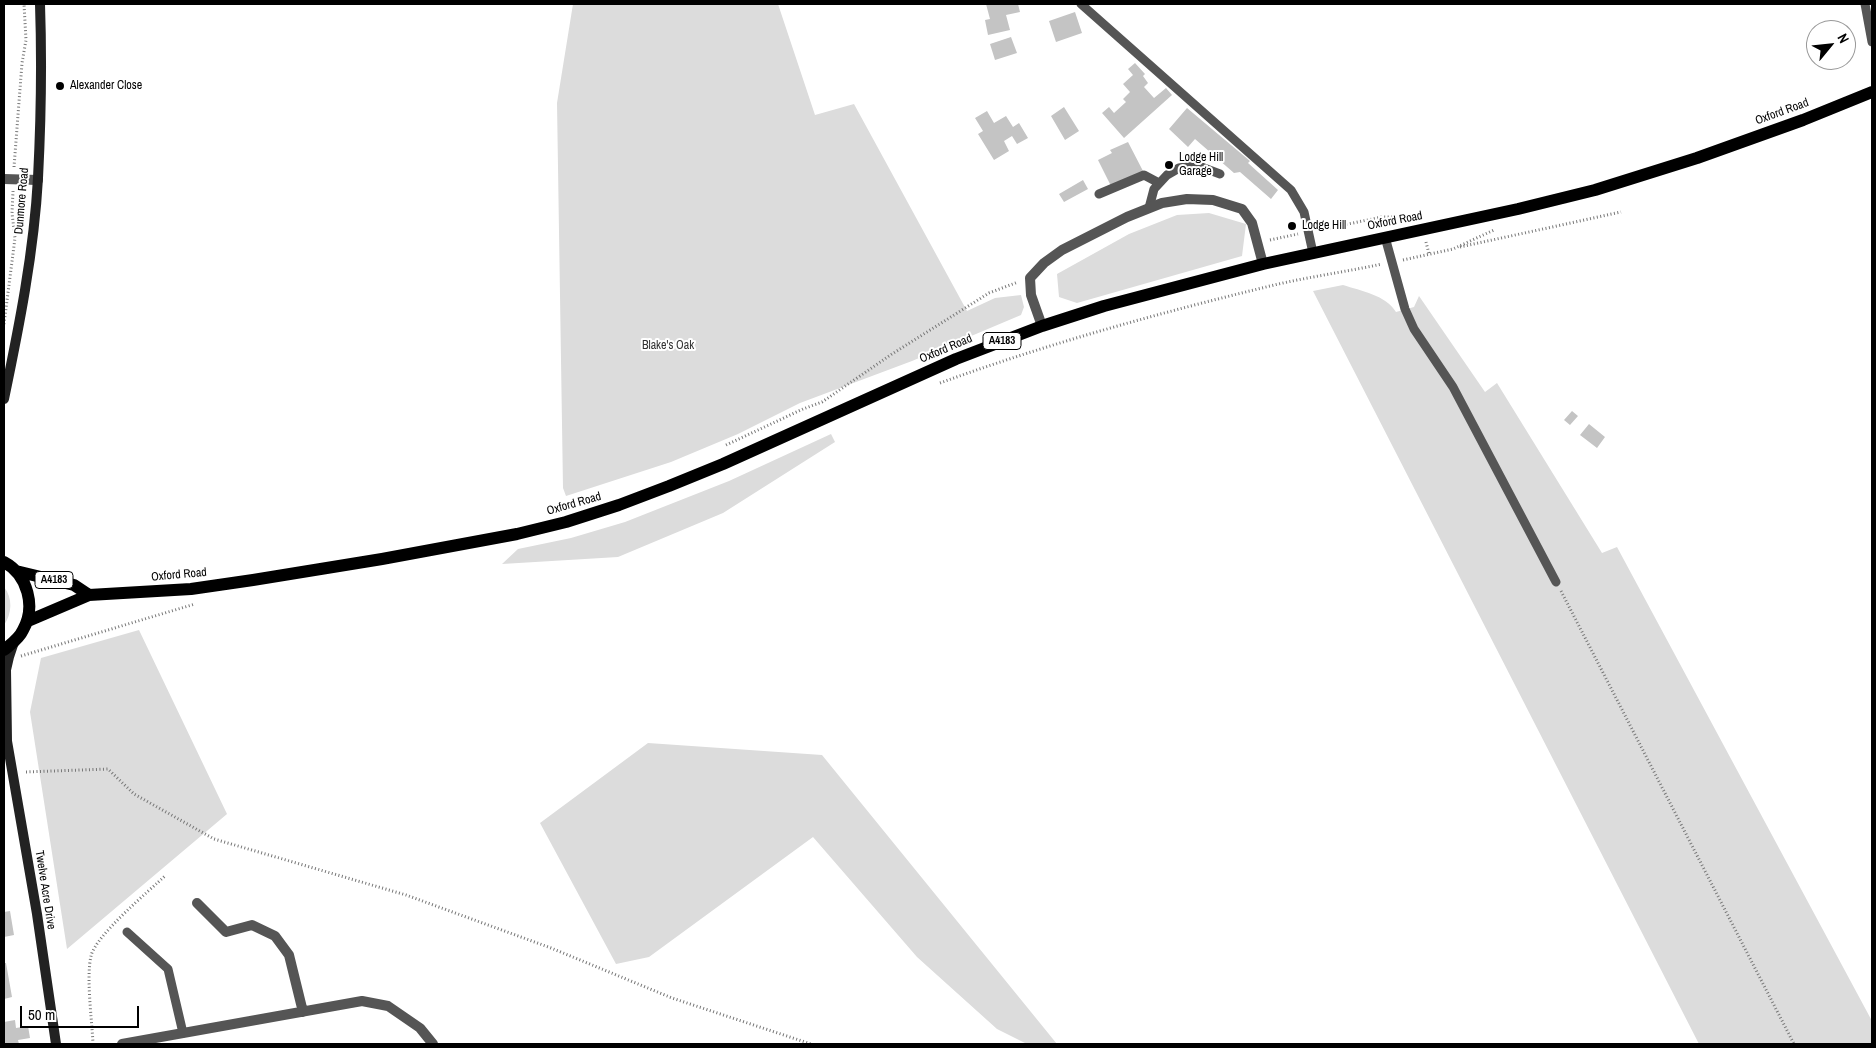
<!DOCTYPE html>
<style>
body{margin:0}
#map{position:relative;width:1876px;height:1048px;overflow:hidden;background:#fff;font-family:"Archivo Narrow",sans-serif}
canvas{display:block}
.frame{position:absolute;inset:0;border:5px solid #000;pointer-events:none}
.north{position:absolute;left:1806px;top:20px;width:50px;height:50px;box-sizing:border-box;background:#fff;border:1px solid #999;border-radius:50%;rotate:62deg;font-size:14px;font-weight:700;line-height:20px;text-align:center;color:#000}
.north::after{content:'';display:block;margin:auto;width:18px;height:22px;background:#000;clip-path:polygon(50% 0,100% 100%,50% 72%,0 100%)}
.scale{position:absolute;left:20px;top:1006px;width:119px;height:22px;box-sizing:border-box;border:2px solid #000;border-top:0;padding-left:6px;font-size:15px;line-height:18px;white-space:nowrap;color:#000;-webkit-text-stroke:4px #fff;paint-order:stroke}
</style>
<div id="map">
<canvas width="1876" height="1048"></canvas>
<div class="frame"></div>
<div class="north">N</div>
<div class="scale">50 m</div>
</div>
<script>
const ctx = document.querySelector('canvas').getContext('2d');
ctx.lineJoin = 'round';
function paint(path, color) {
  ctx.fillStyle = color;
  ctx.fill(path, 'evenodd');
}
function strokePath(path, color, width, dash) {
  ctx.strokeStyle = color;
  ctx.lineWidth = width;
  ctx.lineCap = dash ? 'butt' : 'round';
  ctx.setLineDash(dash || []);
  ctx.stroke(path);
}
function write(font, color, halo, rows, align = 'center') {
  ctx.font = font + ' "Archivo Narrow",sans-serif';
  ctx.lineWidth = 4;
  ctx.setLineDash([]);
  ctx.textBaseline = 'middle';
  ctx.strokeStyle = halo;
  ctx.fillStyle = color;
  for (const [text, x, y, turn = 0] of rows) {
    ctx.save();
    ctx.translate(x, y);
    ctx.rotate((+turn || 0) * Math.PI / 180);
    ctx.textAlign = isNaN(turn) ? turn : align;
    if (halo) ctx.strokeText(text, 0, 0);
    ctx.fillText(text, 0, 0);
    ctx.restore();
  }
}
paint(new Path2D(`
 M573 4H778L815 115 854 104 967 311 995 298 1021 295 1024 307 1021 315 912 361 800 403 738 434 671 462 566 496 563 488 557 103Z
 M1209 213 1246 224 1242 256 1077 303 1059 297 1057 274 1129 234 1177 215Z
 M1343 285C1361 291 1386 295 1396 312L1414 307 1419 296 1485 392 1497 383 1602 553 1617 547 1872 1021V1044H1699L1313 291Z
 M831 434 835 442 723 513 618 557 502 564 518 549 571 538 625 522 729 481Z
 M4 587C13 598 12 614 4 625Z
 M139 630 227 814 67 949 30 712 41 658Z
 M648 743 822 755 1057 1044H1027L997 1029 917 957 813 837 649 957 616 964 540 823Z`), '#dcdcdc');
paint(new Path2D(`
 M986 4H1018L1020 12 1006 15 1010 30 988 35 985 20 990 19Z
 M1075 12 1082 33 1056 42 1049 21Z
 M1011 37 1017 53 995 60 990 44Z
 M1135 63 1145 74 1143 76 1148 83 1144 87 1154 98 1166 88 1172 95 1124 138 1102 113 1109 107 1114 113 1126 102 1123 99 1130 92 1123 84 1133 75 1128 69Z
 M1064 107 1079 131 1065 140 1051 116Z
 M1187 108 1250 161 1248 163 1278 190 1271 199 1240 172 1234 173 1195 139 1188 147 1169 129Z
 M987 111 994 123 1006 116 1013 127 1019 123 1028 138 1017 144 1012 136 1004 141 1009 151 994 160 978 134 983 131 975 118Z
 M1128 142 1143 171 1111 186 1098 160 1112 153 1110 150Z
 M1083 180 1088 189 1064 202 1059 194Z
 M1572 411 1578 416 1570 425 1564 420Z
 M1589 424 1605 437 1597 448 1580 435Z
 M10 911 14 935 4 937V912Z
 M4 963H6L12 997 4 999Z
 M15 1020 16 1028 28 1026 30 1038 18 1040 19 1044H4V1022Z`), '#c4c4c4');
strokePath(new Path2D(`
 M14 167 22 63 26 40 24 4
 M1319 230 1382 217H1411
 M1270 240 1298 234
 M1426 242 1429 254
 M1460 247 1621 212
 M1403 260 1453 249 1494 230
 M4 324 15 238 12 213 13 191
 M940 383C1047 344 1159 313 1270 286 1307 277 1345 272 1382 264
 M726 445 803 409 822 402 892 354 989 293 1018 282
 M1561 591 1794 1044
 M21 656 195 604
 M26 772 108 769 134 794 214 839 406 895 551 948 672 998 811 1044
 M93 1044C92 1020 86 978 91 956 95 936 150 890 166 875`), '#777', 3, [1, 2.5]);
strokePath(new Path2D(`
 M1081 4 1291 190 1304 212 1313 253
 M1865 4 1872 42
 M1099 194 1144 175 1159 183
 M1149 208 1154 189 1167 175 1179 168 1196 165 1220 174
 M1385 237 1405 309 1414 329 1453 387 1556 582
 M127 932 168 969 183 1033`), '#555', 9);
strokePath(new Path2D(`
 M4 179 38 180
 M1042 326 1031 295 1030 278 1044 263 1062 250 1127 217 1162 203 1187 199 1213 200 1242 209 1252 223 1263 264
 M197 903 226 932 252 925 275 936 289 955 303 1012
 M122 1044 362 1001 388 1006 420 1028 433 1044`), '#555', 10);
strokePath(new Path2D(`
 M4 399C19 327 34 252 38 178 41 120 42 62 40 4
 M14 642 9 657 6 670 7 741 37 914 56 1044`), '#222', 10);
strokePath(new Path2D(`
 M4 562C28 575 36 607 23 630 19 639 11 644 4 650
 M16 571 74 585 89 595
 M28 621 89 595 191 589 253 580 382 559 517 534 566 522 619 505 669 486 723 464 956 359 1042 326 1104 306 1263 264 1518 209 1595 190 1697 158 1803 120 1872 92`), '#000', 12);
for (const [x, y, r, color] of [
 [60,86,5,"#000"],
 [1169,165,5,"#000"],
 [1292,226,5,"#000"]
]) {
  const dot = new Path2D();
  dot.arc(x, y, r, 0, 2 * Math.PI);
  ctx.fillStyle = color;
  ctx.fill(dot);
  strokePath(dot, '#fff', 2);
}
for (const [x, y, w] of [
 [1002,341,38],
 [54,580,38]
]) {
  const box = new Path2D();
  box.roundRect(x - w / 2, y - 8.5, w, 17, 4);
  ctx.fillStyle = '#fff';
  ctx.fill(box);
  strokePath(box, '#000', 1);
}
write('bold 11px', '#000', null, [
 ["A4183",1002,341],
 ["A4183",54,580]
]);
write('12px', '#000', '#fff', [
 ["Alexander Close",70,86],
 ["Lodge Hill",1179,158],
 ["Garage",1179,172],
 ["Lodge Hill",1302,226]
], 'left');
write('12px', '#000', '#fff', [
 ["Oxford Road",1782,112,-20],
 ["Dunmore Road",22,201,-85],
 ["Oxford Road",1395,221,-11],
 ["Oxford Road",946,349,-23],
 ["Oxford Road",574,504,-16],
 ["Oxford Road",179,575,-5],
 ["Twelve Acre Drive",45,890,81]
]);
write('12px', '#333', '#fff', [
 ["Blake's Oak",668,346]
]);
</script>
